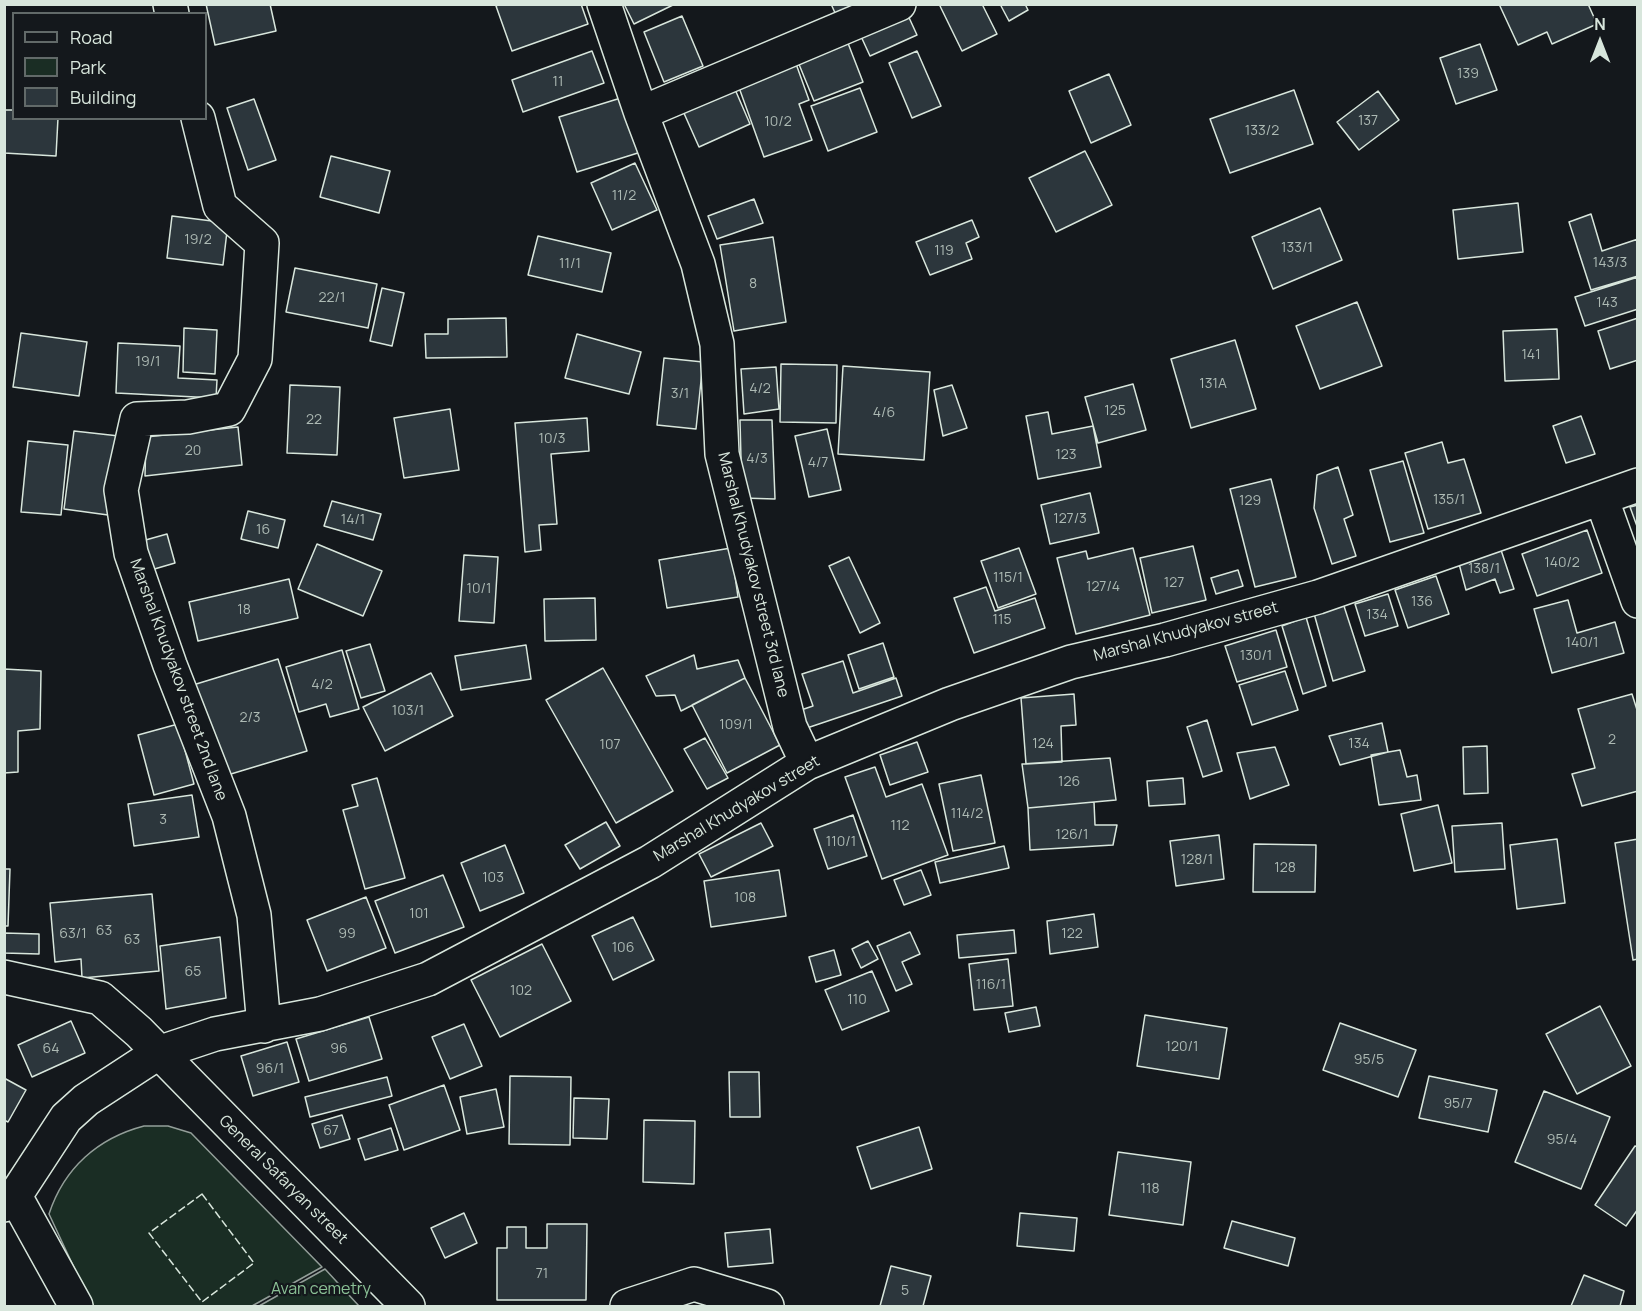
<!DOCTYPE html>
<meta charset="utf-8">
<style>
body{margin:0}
#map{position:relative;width:1642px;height:1311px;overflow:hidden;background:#14181c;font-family:Manrope,sans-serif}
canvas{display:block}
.frame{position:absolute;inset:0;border:6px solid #d8e6dc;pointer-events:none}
.legend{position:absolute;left:12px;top:12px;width:195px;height:108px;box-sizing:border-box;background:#14181c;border:2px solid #626a69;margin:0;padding:8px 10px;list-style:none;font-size:18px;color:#d8e6dc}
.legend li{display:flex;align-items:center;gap:12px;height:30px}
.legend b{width:30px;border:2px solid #626a69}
.north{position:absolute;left:1570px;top:12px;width:60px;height:60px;-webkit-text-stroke:4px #14181c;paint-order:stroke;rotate:0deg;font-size:16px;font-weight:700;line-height:24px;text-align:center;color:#d8e6dc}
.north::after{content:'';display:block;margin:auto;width:21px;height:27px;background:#d8e6dc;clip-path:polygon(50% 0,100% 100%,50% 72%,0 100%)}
</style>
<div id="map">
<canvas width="1642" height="1311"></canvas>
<div class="frame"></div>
<ul class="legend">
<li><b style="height:8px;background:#14181c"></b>Road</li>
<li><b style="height:16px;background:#1a2d24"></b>Park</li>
<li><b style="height:16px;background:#2c363c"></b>Building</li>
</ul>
<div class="north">N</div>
</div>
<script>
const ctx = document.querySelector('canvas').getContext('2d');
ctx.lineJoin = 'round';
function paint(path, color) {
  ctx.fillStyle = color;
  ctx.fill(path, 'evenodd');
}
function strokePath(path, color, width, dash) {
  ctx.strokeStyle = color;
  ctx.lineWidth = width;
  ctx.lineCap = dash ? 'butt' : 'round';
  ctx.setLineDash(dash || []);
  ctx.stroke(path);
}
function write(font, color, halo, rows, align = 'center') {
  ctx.font = font + ' Manrope,sans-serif';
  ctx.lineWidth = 4.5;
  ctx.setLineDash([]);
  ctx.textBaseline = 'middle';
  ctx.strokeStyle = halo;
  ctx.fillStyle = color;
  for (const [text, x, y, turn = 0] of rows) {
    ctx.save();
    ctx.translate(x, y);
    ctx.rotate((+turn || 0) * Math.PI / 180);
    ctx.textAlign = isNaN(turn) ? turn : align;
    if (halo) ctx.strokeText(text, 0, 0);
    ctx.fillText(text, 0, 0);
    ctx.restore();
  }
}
const green = new Path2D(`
 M144 1126H168L191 1133 322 1267 252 1306H92L49 1214C64 1168 98 1138 144 1126Z
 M325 1269 359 1306H259Z`);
paint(green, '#1a2d24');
strokePath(green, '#939e99', 1.5);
const building = new Path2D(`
 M206 4H270L276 31 215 45Z
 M500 4H581L588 24 512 51 496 6Z
 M624 4H675L634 24Z
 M831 4H857L836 15Z
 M943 4H982L997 34 962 51 940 6Z
 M1000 4H1025L1028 10 1009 21Z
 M1499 4H1588L1597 24 1552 44 1547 32 1518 45Z
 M906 11 917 35 870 56 859 32Z
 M682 16 703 66 664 82 644 32Z
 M846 38 863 82 814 101 796 57Z
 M1480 44 1497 90 1456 104 1440 58Z
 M592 51 604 83 523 112 512 80Z
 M917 51 941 106 912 118 889 63Z
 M795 61 809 100 799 104 812 140 764 157 737 82Z
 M1109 74 1131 125 1091 143 1069 91Z
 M734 87 750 124 699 147 683 111Z
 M860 88 877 132 828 151 811 106Z
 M1294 90 1313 144 1230 173 1210 119Z
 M1378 91 1399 120 1359 150 1337 122Z
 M624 97 641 152 577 172 559 117Z
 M254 99 276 160 248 170 227 108Z
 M5 110H14V118H58L56 156 4 153Z
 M1085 151 1112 205 1056 232 1029 178Z
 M331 156 390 171 379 213 320 197Z
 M635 163 657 210 612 230 591 183Z
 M754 199 763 223 717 239 708 216Z
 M1518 203 1523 252 1458 259 1453 210Z
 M1320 208 1342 260 1273 289 1252 237Z
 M1591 214 1602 251 1638 239V276L1591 290 1569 222Z
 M172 216 228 223 223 265 167 258Z
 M972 220 979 237 966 243 972 259 930 275 916 242Z
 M538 236 611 253 602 292 528 275Z
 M773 237 786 322 734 331 720 245Z
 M295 268 377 284 368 328 286 312Z
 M1638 277V309L1585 326 1575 297Z
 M382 288 404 293 392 346 370 341Z
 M1357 302 1382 366 1320 389 1296 326Z
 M506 318 507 357 426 358 425 334H448V319Z
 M1638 318V360L1610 369 1598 331Z
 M184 328 217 330 215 374 183 372Z
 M1557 329 1559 379 1505 381 1503 331Z
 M21 333 87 342 79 396 13 387Z
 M577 334 641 352 629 394 565 378Z
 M1235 340 1256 409 1191 428 1171 359Z
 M118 343 180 346 178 378 217 380 216 398 116 393Z
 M664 358 703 362 696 429 657 425Z
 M781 364 837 365 836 423 780 422Z
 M843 366 930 372 924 460 838 454Z
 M776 367 779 409 744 414 741 369Z
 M1133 384 1146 430 1098 443 1085 397Z
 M290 385 340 387 337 455 287 453Z
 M952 385 967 428 943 436 934 390Z
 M450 409 459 470 404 478 394 418Z
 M1048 412 1052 434 1093 426 1101 467 1038 479 1026 416Z
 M1581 416 1595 454 1566 463 1553 426Z
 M587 418 589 451 551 454 557 524 539 525 541 550 525 552 515 423Z
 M740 420H772L775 499 742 498Z
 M238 427 242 465 145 476 146 437Z
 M827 429 841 490 809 497 795 436Z
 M74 431 119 436 108 515 64 509Z
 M28 441 68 445 61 515 21 512Z
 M1442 442 1448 463 1464 459 1481 513 1428 529 1405 453Z
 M1403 461 1424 533 1390 542 1370 470Z
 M1338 467 1353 515 1344 519 1356 556 1332 564 1314 508 1317 475Z
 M1271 479 1296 577 1255 587 1230 489Z
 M1090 493 1099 533 1050 544 1041 505Z
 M332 501 381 514 373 540 324 526Z
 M1638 505V529L1630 507Z
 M248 511 285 520 278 548 241 539Z
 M1587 530 1602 573 1537 596 1522 554Z
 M167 534 175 563 151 570 142 541Z
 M317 544 382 571 363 616 298 589Z
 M1499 544 1514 589 1500 593 1495 579 1466 590 1458 560Z
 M1193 546 1206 600 1152 613 1140 558Z
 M731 548 738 597 667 608 659 560Z
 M1019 548 1036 594 998 608 981 561Z
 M1133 548 1150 615 1076 634 1057 558 1086 551 1088 559Z
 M464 555 498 557 494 623 459 621Z
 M849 557 880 623 860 633 829 566Z
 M1238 570 1243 586 1216 594 1211 578Z
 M1436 576 1449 614 1408 628 1395 590Z
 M289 579 298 618 198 641 189 602Z
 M986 587 995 611 1035 598 1045 628 974 653 954 598Z
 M1388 594 1398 626 1365 636 1355 604Z
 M595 598 596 640 545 641 544 599Z
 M1568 600 1577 633 1615 622 1624 653 1552 673 1534 609Z
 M1343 603 1365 671 1333 681 1313 610Z
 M1306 617 1326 686 1303 694 1282 626Z
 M1276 630 1287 667 1237 682 1225 646Z
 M883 643 894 677 859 689 848 655Z
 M370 644 385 691 361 698 346 651Z
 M526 645 531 679 461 690 455 656Z
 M342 650 359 709 330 717 326 704 299 712 286 667Z
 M694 655 697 669 738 660 745 678 681 711 675 695 656 696 646 676Z
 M278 659 307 751 221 777 193 685Z
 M843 661 853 693 896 678 902 696 807 728 801 710 813 706 802 674Z
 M603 668 673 791 616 823 546 700Z
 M4 669 41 671 40 729 18 731V772L4 773Z
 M1285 671 1298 710 1252 725 1239 685Z
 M431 673 453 716 385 751 363 707Z
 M745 678 780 745 727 773 692 705Z
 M1074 694 1076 725 1061 726 1062 762 1026 764 1021 698Z
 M1632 694 1638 713V791L1582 806 1572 774 1595 768 1578 709Z
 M1207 720 1222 771 1203 777 1187 727Z
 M1382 723 1388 752 1340 765 1329 736Z
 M178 724 194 784 154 795 138 735Z
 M705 738 728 778 707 789 684 749Z
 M917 742 928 772 890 785 880 755Z
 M1487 746 1488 793 1464 794 1463 747Z
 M1275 747 1289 785 1250 799 1237 753Z
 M1400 750 1407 777 1417 775 1421 800 1379 805 1371 755Z
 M1110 758 1116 800 1028 808 1022 764Z
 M875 767 886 797 922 784 948 855 882 879 845 777Z
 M981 775 995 843 953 851 939 784Z
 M377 778 405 878 365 889 343 810 358 806 352 785Z
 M1183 778 1185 804 1149 806 1147 781Z
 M192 795 199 837 134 846 128 804Z
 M1094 802 1095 825H1117L1113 845 1030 850 1028 808Z
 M1438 805 1452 863 1414 871 1401 814Z
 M853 815 867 856 828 869 814 829Z
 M606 822 620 846 580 869 565 845Z
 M761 823 773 846 711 877 699 854Z
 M1502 823 1505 869 1455 872 1452 826Z
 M1219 835 1224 879 1176 886 1170 841Z
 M1557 839 1565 903 1517 909 1510 845Z
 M1638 839V959L1633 960 1615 843Z
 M1254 844 1316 845 1315 892H1253Z
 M505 845 524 893 480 911 461 863Z
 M1004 846 1009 868 940 883 935 862Z
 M4 869H10L8 926H4Z
 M779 870 786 916 711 927 704 881Z
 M921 870 931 895 904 905 894 880Z
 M443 875 464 927 395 953 375 901Z
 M152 894 159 971 82 978 81 959 55 962 50 903Z
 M366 897 386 948 327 971 307 920Z
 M1094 914 1098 947 1050 954 1047 921Z
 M633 917 654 960 613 980 592 936Z
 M1014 930 1016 953 959 958 957 935Z
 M910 932 920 954 902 962 912 984 896 991 877 946Z
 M4 933 39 934V954L4 953Z
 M220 937 226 998 166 1009 160 946Z
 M868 941 878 959 861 968 852 949Z
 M542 944 571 1001 500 1037 471 980Z
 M834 950 841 975 816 982 809 957Z
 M1008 959 1013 1006 974 1010 969 964Z
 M872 971 889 1011 842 1030 825 990Z
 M1600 1006 1631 1066 1577 1094 1546 1034Z
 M1036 1007 1040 1026 1009 1032 1005 1013Z
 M1145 1015 1227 1028 1219 1079 1137 1066Z
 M369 1017 382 1059 309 1081 296 1039Z
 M71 1021 85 1053 32 1077 18 1045Z
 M1340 1023 1416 1050 1398 1097 1323 1070Z
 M464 1024 482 1066 450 1079 432 1037Z
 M287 1042 299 1082 253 1096 241 1056Z
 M729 1072H759L760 1117H730Z
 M510 1076 571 1077 570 1145 509 1144Z
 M1429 1076 1497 1090 1488 1132 1419 1118Z
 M387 1077 392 1096 310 1117 305 1097Z
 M4 1078 26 1090 8 1122 4 1120Z
 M444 1085 460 1130 404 1150 389 1105Z
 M496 1089 504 1127 467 1134 460 1097Z
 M1544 1091 1610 1117 1581 1189 1515 1162Z
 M574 1098 609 1099 607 1139 573 1138Z
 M342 1115 350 1139 320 1148 312 1124Z
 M644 1120 695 1121 694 1184 643 1182Z
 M919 1127 932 1169 871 1189 857 1147Z
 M391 1128 398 1150 365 1160 358 1139Z
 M1635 1146 1638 1147V1209L1626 1226 1595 1205Z
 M1118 1152 1191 1162 1183 1225 1109 1215Z
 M464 1213 477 1243 445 1258 431 1228Z
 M1020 1213 1077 1218 1074 1251 1017 1246Z
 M1232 1221 1295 1238 1288 1266 1224 1248Z
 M547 1224H587L586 1300H497V1248H507V1227H526V1248H547Z
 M770 1229 773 1263 728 1267 725 1233Z
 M891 1266 931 1276 923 1306H880Z
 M1584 1275 1624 1291 1620 1306H1571Z`);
paint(building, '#2c363c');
strokePath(building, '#d8e6dc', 1.5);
const minor = new Path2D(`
 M170 4 172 14
 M604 4 641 113 698 264 717 344 722 454 790 727 807 763
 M641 113 899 4
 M198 118 220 206 262 243 255 359 229 409 188 417 137 419 121 490 131 553 170 665 229 816 254 915 264 1026
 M1602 500 1638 601
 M4 977 100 998 139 1032 408 1306
 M15 1196 76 1306
 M4 1205 15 1196 66 1118 86 1100 158 1053 215 1034 320 1014 428 979 650 862 807 763 950 704 1071 662 1165 640 1318 597 1638 485
 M627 1306 694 1284 767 1306`);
strokePath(minor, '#d8e6dc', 36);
strokePath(minor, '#14181c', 33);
strokePath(new Path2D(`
 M202 1194 254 1263 202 1302 149 1233Z`), '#d8e6dc', 1.5, [8, 3]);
write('14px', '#adbab4', null, [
 ["139",1468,74],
 ["11",558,82],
 ["137",1368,121],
 ["10/2",778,122],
 ["133/2",1262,131],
 ["11/2",624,196],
 ["19/2",198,240],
 ["133/1",1297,248],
 ["119",944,251],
 ["143/3",1610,263],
 ["11/1",570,264],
 ["8",753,284],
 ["22/1",332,298],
 ["143",1607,303],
 ["141",1531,355],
 ["19/1",148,362],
 ["131А",1213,384],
 ["4/2",760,389],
 ["3/1",680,394],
 ["125",1115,411],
 ["4/6",884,413],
 ["22",314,420],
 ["10/3",552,439],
 ["20",193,451],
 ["123",1066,455],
 ["4/3",757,459],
 ["4/7",818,463],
 ["135/1",1449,500],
 ["129",1250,501],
 ["127/3",1070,519],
 ["14/1",353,520],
 ["16",263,530],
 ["140/2",1562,563],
 ["138/1",1484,569],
 ["115/1",1008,578],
 ["127",1174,583],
 ["127/4",1103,587],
 ["10/1",479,589],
 ["136",1422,602],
 ["18",244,610],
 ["134",1377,615],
 ["115",1002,620],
 ["140/1",1582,643],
 ["130/1",1256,656],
 ["4/2",322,685],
 ["103/1",408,711],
 ["2/3",250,718],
 ["109/1",736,725],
 ["2",1612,740],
 ["124",1043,744],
 ["134",1359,744],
 ["107",610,745],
 ["126",1069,782],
 ["114/2",967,814],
 ["3",163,820],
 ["112",900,826],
 ["126/1",1072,835],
 ["110/1",841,842],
 ["128/1",1197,860],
 ["128",1285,868],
 ["103",493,878],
 ["108",745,898],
 ["101",419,914],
 ["63",104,931],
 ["63/1",73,934],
 ["99",347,934],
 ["122",1072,934],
 ["63",132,940],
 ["106",623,948],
 ["65",193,972],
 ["116/1",991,985],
 ["102",521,991],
 ["110",857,1000],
 ["120/1",1182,1047],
 ["64",51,1049],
 ["96",339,1049],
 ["95/5",1369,1060],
 ["96/1",270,1069],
 ["95/7",1458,1104],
 ["67",331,1131],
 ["95/4",1562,1140],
 ["118",1150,1189],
 ["71",542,1274],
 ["5",905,1291]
]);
write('16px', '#d8e6dc', '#14181c', [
 ["Marshal Khudyakov street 3rd lane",753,575,76],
 ["Marshal Khudyakov street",1186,632,-15],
 ["Marshal Khudyakov street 2nd lane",178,680,70],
 ["Marshal Khudyakov street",737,809,-31],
 ["General Safaryan street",283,1180,45]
]);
write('16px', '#8ac095', '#14181c', [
 ["Avan cemetry",321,1290]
]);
</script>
